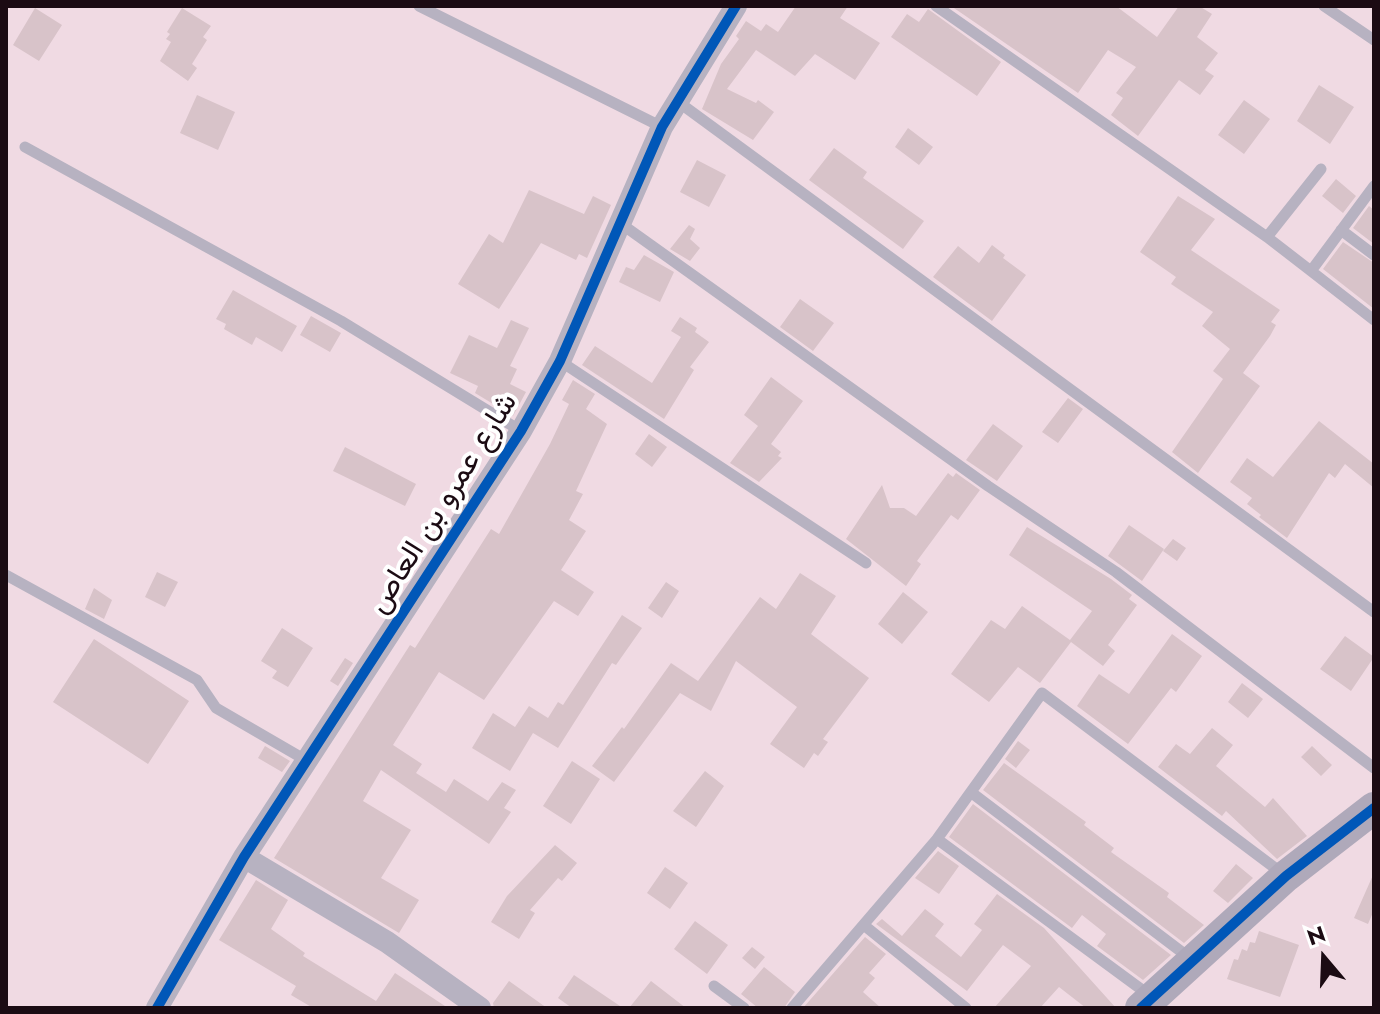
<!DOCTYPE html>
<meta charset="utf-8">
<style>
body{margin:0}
#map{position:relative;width:1380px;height:1014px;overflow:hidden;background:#f0dae3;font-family:Jost,sans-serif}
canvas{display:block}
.frame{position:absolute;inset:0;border:8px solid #1b0b13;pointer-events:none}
.north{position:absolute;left:1284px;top:918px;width:80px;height:80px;-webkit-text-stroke:6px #fff;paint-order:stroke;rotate:341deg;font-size:22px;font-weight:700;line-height:32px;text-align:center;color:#1b0b13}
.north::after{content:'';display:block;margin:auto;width:28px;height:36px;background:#1b0b13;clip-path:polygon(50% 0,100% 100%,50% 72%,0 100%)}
</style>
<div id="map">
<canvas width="1380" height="1014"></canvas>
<div class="frame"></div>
<div class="north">N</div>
</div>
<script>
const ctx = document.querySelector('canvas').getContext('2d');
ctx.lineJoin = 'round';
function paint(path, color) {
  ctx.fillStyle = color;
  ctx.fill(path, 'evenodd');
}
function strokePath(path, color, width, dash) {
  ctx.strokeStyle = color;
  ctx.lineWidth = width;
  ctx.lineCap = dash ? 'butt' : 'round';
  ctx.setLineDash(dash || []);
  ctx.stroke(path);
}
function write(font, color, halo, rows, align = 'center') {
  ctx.font = font + ' Jost,Vazirmatn,sans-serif';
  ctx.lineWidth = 8;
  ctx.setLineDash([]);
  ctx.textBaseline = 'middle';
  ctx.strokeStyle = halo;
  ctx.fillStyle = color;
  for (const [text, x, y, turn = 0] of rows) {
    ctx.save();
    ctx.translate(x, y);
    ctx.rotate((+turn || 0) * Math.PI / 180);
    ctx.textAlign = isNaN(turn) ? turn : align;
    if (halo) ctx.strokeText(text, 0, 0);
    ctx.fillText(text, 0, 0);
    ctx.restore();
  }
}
paint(new Path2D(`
 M796 6H848L840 18 880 43 855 80 815 54 795 76 756 50 727 89 756 103 758 100 774 112 753 140 702 109 721 64 739 39 736 36 746 21 761 31 766 24 778 32Z
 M951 6H1116L1157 37 1179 6H1199L1212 14 1197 37 1218 53 1205 70 1214 76 1200 95 1179 80 1138 136 1111 115 1123 98 1116 93 1136 67 1108 50 1078 93Z
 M35 8 62 25 39 61 13 45Z
 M182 8 211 26 203 37 207 40 192 64 197 68 188 81 160 61 171 42 166 39 170 34 167 32Z
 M928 9 1001 62 977 96 891 37 907 14 919 22Z
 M1319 85 1354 107 1330 144 1297 121Z
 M197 95 235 112 218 150 180 133Z
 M1244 100 1270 119 1244 154 1218 135Z
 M908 128 933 147 919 165 895 147Z
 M834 148 867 172 863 178 924 221 903 249 809 180Z
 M697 160 726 175 709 207 680 192Z
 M1336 179 1356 196 1343 213 1322 196Z
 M529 190 584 214 593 196 611 205 587 258 579 254 576 260 541 243 499 309 458 284 489 234 503 243Z
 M1178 196 1215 219 1191 250 1280 310 1271 322 1276 325 1270 336 1243 373 1260 386 1198 473 1172 452 1223 379 1213 371 1230 349 1202 326 1213 312 1171 284 1176 277 1140 252Z
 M1369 206 1374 210V244L1353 228Z
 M689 225 695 229 690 239 700 248 690 261 670 249Z
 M1343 242 1374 263V309L1323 269Z
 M992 245 1005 255 1003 258 1026 275 992 321 933 277 958 246 979 263Z
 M644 255 674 272 660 302 619 282 626 267 634 270Z
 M233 290 297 326 282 352 256 337 252 345 224 329 226 324 216 319Z
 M800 299 834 323 813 351 780 327Z
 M311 316 341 333 330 352 300 335Z
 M680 317 697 328 695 332 709 342 690 367 694 370 664 419 582 365 595 346 652 383 681 337 671 331Z
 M511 320 529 328 510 366 517 369 510 384 526 392 513 416 475 393 478 386 450 373 469 335 497 348Z
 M771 377 803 401 771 444 781 452 778 456 782 458 759 482 730 463 758 426 744 415Z
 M573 380 595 394 586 409 607 424 576 491 583 494 569 520 586 531 561 570 594 592 578 616 554 601 484 700 439 672 393 745 422 764 416 773 446 792 454 779 488 801 502 782 516 790 504 808 511 812 489 844 381 770 363 801 411 830 381 878 419 900 399 933 274 858 410 645 415 648 491 529 499 534 550 444 569 404 562 400Z
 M1068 398 1083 409 1058 443 1042 432Z
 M1319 421 1374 464V488L1345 464 1335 478 1329 473 1287 538 1259 517 1261 515 1247 504 1252 498 1230 482 1247 458 1273 477Z
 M993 424 1023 446 997 481 966 460Z
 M649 434 667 447 652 467 635 454Z
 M345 447 416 484 405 506 333 471Z
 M948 473 953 477 956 473 980 490 958 520 951 515 917 561 921 564 906 586 846 539 882 485 890 508H904L916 516Z
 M1129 525 1164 549 1142 581 1108 556Z
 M1027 527 1111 579 1132 595 1129 599 1137 605 1108 645 1115 651 1103 666 1071 642 1040 683 1018 667 989 702 951 674 991 620 1005 629 1022 606 1070 640 1092 611 1009 555Z
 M1173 539 1186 548 1177 561 1163 551Z
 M157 572 178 582 165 607 145 597Z
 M800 573 836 596 811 634 869 678 823 739 828 742 818 756 814 753 804 768 770 744 797 707 736 661 711 711 680 693 614 782 592 766 622 727 624 729 671 663 698 681 760 597 776 609Z
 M666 582 679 591 662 618 648 608Z
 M94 588 112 600 104 619 85 609Z
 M903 592 928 612 902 644 878 624Z
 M622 615 642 628 616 665 612 663 558 748 533 733 510 771 472 748 493 713 515 727 529 706 548 718 558 702 563 705Z
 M282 628 313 648 288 687 272 678 277 671 261 661Z
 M1172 634 1202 656 1176 692 1171 688 1128 744 1077 706 1099 674 1129 694Z
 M1345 636 1374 657 1351 691 1320 669Z
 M94 639 189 701 148 764 53 702Z
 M345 658 353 663 338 686 330 681Z
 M1242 683 1263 699 1248 718 1228 702Z
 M1212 728 1233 745 1216 766 1265 807 1273 798 1307 836 1277 859 1226 811 1222 816 1158 767 1176 744 1190 754Z
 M1018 741 1030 750 1016 768 1005 759Z
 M265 746 290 761 282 772 258 758Z
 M1312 746 1332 765 1321 776 1301 757Z
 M572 761 600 779 571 824 543 806Z
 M1004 763 1086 822 1084 825 1114 848 1111 852 1169 893 1167 897 1204 925 1184 943 983 790Z
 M705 771 724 786 696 827 673 811Z
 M973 804 1171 955 1143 980 1097 946 1106 934 1082 915 1072 928 949 837Z
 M555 845 577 863 562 881 558 878 530 910 535 913 519 939 491 922 507 896Z
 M938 851 959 866 939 894 915 878Z
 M1236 864 1253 878 1228 903 1213 891Z
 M665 867 688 883 670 909 647 893Z
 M1373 875 1374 910 1368 924 1354 918Z
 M256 880 288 900 271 929 305 953 303 956 376 1001 395 973 448 1008H313L291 995 296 986 219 940Z
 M997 894 1044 928 1116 1008H1086L1059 987 1040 1008H994L1031 966 1003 945 967 991 876 924 882 919 902 936 925 909 944 924 935 936 961 957 982 930 974 924Z
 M695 921 728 945 707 974 674 949Z
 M1259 931 1299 945 1280 997 1227 979 1234 959 1238 960 1242 949 1247 951 1250 942 1255 943Z
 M865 937 886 954 869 973 875 978 863 992 881 1008H803Z
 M752 947 765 957 755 969 742 958Z
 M764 967 795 992 784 1008H758L741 994Z
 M574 975 623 1008H572L558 998Z
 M509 981 547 1008H494L493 1003Z
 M651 981 686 1008H629Z`), '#d8c3c9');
strokePath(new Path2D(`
 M419 6 662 127
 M936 6 1267 237 1311 271
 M1324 6 1374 40
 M677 101 1374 612
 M25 147 341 321 521 431
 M1374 186 1311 271 1374 320
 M620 223 988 486 1116 572 1374 768
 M1341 230 1374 255
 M1267 237 1321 169
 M560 361 866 563
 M6 575 197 680 216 708 309 762
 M972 793 1191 959
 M937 839 1149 995
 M865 926 966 1008
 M714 986 744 1008
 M792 1008 937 839 1042 693 1283 874`), '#b7b2c1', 11);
strokePath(new Path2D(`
 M244 857 387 942 480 1008
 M157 1008 244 857 521 431 560 361 662 127 736 6`), '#b7b2c1', 22);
strokePath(new Path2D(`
 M1141 1008 1286 876 1374 808`), '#afa9ba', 32);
strokePath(new Path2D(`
 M157 1008 244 857 521 431 560 361 662 127 736 6
 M1141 1008 1286 876 1374 808`), '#0057b8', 10);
write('30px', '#1b0b13', '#fff', [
 ["شارع عمرو بن العاص",444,504,-58]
]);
</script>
